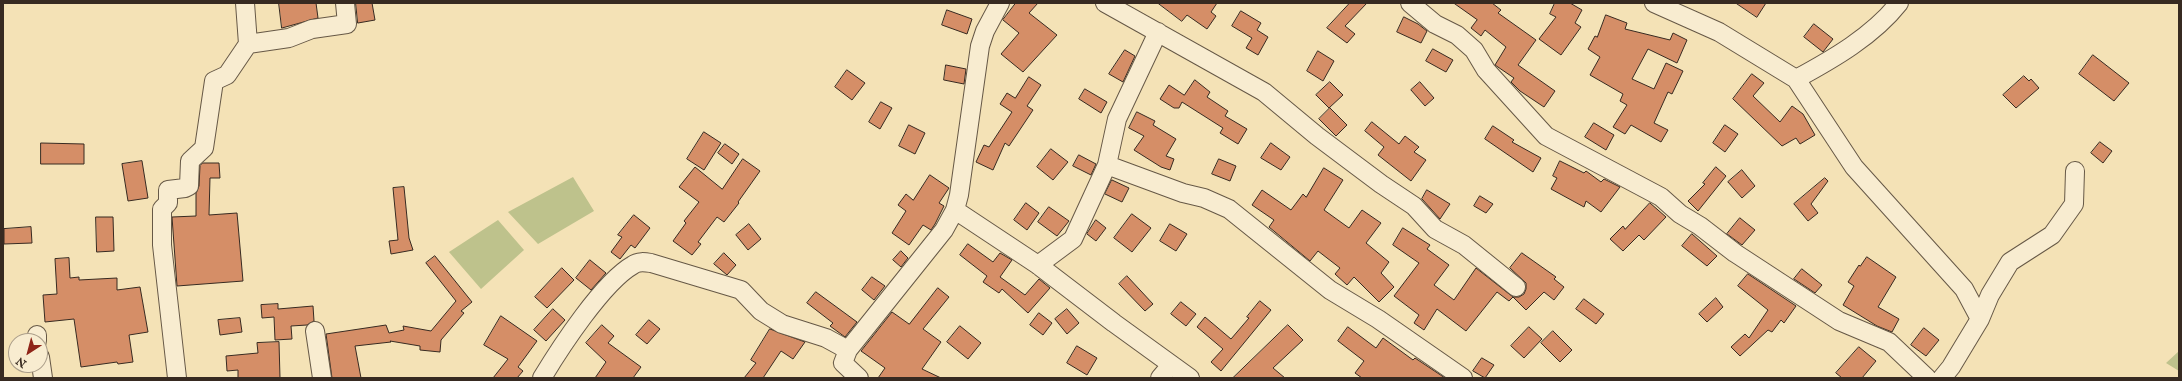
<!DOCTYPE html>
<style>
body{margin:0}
#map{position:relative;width:2182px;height:381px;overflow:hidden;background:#f4e2b6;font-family:"IM FELL English",serif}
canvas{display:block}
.frame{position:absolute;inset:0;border:4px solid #372a21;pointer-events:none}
.north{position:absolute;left:8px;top:333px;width:40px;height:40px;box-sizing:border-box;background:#f8ecd0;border:1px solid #ab9e8a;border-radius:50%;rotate:216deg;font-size:11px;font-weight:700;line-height:16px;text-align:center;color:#372a21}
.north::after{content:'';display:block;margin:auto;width:14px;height:18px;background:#8f2418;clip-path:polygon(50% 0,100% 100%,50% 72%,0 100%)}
</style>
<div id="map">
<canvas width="2182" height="381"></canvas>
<div class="frame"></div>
<div class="north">N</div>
</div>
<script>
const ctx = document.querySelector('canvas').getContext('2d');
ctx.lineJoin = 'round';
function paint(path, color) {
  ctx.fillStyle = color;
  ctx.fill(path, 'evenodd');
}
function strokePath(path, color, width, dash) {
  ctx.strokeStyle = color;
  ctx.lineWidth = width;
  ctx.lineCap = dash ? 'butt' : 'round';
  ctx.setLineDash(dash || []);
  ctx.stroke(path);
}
paint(new Path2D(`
 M573 177 594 211 538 244 508 212Z
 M498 220 524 250 481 289 449 252Z
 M2179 351V371L2166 363Z`), '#bec28c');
const building = new Path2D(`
 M279 3H316L318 18 282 28Z
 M356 3H372L375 20 358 23Z
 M1016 3H1038L1029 13 1057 35 1023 72 1001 54 1019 33 1003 20Z
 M1158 3H1217L1211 12 1216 16 1207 29 1187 15 1182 21Z
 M1350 3H1367L1345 26 1355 34 1347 43 1327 28Z
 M1454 3H1492L1501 10 1498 13 1536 40 1518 65 1555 91 1544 107 1520 91 1511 82 1514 78 1495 65 1506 47 1485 30 1481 36 1471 28 1477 20Z
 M1555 3H1570L1582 10 1575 23 1581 27 1561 55 1539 39 1556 17 1550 14Z
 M1736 3H1766L1757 17Z
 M947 10 972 19 967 34 942 25Z
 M1241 11 1261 23 1257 30 1268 37 1258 55 1246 48 1252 38 1232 26Z
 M1606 15 1627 23 1625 29 1670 40 1673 33 1687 40 1677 63 1648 49 1632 79 1654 89 1666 63 1683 71 1672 94 1668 92 1654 123 1668 130 1661 142 1631 125 1625 134 1613 127 1627 105 1620 101 1623 94 1590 75 1600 57 1588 49 1595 36 1597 37Z
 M1404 17 1418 24 1427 31 1421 43 1397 32Z
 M1814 24 1833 39 1823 52 1804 37Z
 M1433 49 1453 60 1446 72 1426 61Z
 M1125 50 1135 56 1123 82 1109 74Z
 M1318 51 1334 61 1323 81 1307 71Z
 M2093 55 2129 83 2114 101 2079 74Z
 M946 65 966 69 964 84 944 80Z
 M847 70 865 83 852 100 835 87Z
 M1752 74 1764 83 1753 96 1780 122 1792 106 1803 114 1815 135 1800 144 1796 138 1782 146 1733 99Z
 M2024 76 2029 81 2031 79 2039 88 2016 108 2003 95Z
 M1029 77 1041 85 1027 106 1033 110 1009 146 1005 143 993 170 976 162 984 145 989 147 1012 112 1000 104 1007 93 1015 98Z
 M1195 80 1210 92 1207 97 1228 111 1225 116 1247 129 1238 144 1220 133 1223 128 1182 102 1179 108H1174L1160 99 1169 85 1184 95Z
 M1330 82 1343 95 1329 108 1316 95Z
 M1420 82 1434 98 1425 106 1411 90Z
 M1085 89 1107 102 1101 113 1079 99Z
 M881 102 892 108 880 129 869 122Z
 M1330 108 1347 125 1336 136 1319 119Z
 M1137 112 1155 121 1153 125 1176 139 1166 156 1174 159 1170 170 1161 167 1134 150 1144 136 1129 128Z
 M1372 122 1399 144 1405 136 1419 147 1414 152 1426 160 1411 181 1378 155 1384 147 1365 131Z
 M1594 123 1614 135 1606 150 1585 137Z
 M909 125 925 133 915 154 899 146Z
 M1725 125 1738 134 1725 152 1713 143Z
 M1493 126 1514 140 1512 142 1541 158 1533 172 1485 139Z
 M704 132 721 143 704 170 687 159Z
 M2100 142 2112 151 2103 163 2091 153Z
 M41 143 84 144V164H41Z
 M1271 143 1290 157 1281 170 1261 158Z
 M725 144 739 154 732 164 718 153Z
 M1051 149 1068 162 1053 180 1037 167Z
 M1079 155 1096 164 1091 175 1073 166Z
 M743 159 760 171 738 202 739 203 724 222 717 217 698 242 701 244 692 255 673 241 686 223 684 221 699 202 679 187 695 167 722 189Z
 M1219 159 1236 166 1230 181 1212 174Z
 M142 161 148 198 128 201 122 164Z
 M1560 161 1584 173 1586 171 1601 182 1604 179 1620 187 1601 212 1586 201 1584 207 1551 189 1557 178 1553 176Z
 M203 163H219L220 178H210L209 215 237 213 243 281 177 286 172 217 196 216V193L199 186 200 166Z
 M1716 167 1726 176 1698 211 1688 201 1705 184 1703 183Z
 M1324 168 1343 180 1324 210 1349 228 1362 210 1381 223 1366 243 1389 262 1381 273 1394 287 1379 302 1354 277 1347 285 1335 274 1340 268 1318 251 1310 261 1269 227 1274 220 1252 205 1262 190 1291 210 1303 194 1306 197Z
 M1742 170 1755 186 1742 198 1728 182Z
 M930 175 949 188 939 203 944 206 935 224 931 230 923 225 909 245 892 233 906 211 898 205 906 194 913 200Z
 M1825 178 1828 181 1811 204 1818 213 1808 221 1794 204Z
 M1112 180 1129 188 1122 202 1105 194Z
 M404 187 409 238 413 250 391 254 389 241 398 240 393 188Z
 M1427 190 1450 204 1440 219 1422 199Z
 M1480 196 1493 204 1486 213 1474 206Z
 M1026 203 1039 213 1027 230 1014 220Z
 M1650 203 1666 217 1644 240 1639 235 1623 251 1610 239 1623 226 1625 229Z
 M1049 207 1069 221 1057 236 1038 222Z
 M1132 214 1151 228 1132 252 1114 238Z
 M634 215 650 228 635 248 631 245 620 259 611 252 622 237 618 235Z
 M96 217H113L114 251 97 252Z
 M1740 218 1755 230 1742 245 1727 234Z
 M1096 220 1106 228 1096 241 1087 234Z
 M749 224 761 239 748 250 736 235Z
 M1170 224 1187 234 1176 251 1160 241Z
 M31 227 32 243 4 244V229Z
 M1403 228 1430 245 1427 249 1449 265 1434 285 1454 300 1476 268 1513 297 1509 301 1497 292 1466 331 1437 309 1424 330 1414 323 1419 315 1394 296 1419 263 1393 245Z
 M1692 234 1717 256 1707 266 1682 246Z
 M968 244 993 262 1000 253 1012 260 1000 277 1025 295 1039 279 1050 288 1028 313 1002 289 999 293 983 282 987 276 960 255Z
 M901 251 908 258 901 267 893 260Z
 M724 253 736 265 727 275 714 264Z
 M1522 253 1556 277 1554 279 1564 287 1554 300 1544 292 1526 310 1513 297H1519L1524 294 1526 289V283L1510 268Z
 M435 256 472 302 461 311 464 313 441 340 440 352 420 350V346L390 341 391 342 355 346 361 378H332L326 334 386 325 389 333 404 330 403 326 431 331 456 301 426 263Z
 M1867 257 1896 277 1878 307 1899 319 1892 332 1877 326 1843 305 1854 286 1848 282 1859 265 1860 266Z
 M69 258 70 278 79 277V280L117 278V290L140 287 148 332 129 335 133 362 118 364 117 362 81 367 74 319 45 322 43 295 57 294 55 259Z
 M590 260 606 273 591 290 576 278Z
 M562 268 574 280 547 308 535 297Z
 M1802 269 1822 285 1815 293 1794 279Z
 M1748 274 1796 306 1784 323 1781 320 1772 332 1768 330 1740 356 1731 347 1745 334 1749 338 1768 310 1738 286Z
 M1127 276 1153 304 1145 311 1119 284Z
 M872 277 885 286 874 300 862 290Z
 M938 288 949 297 923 329 941 342 922 369 941 378H878L885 368 861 351 892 312 909 324Z
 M816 292 857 322 845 337 830 326 833 323 807 303Z
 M1716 298 1723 307 1707 322 1699 314Z
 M1584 299 1604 314 1596 324 1576 309Z
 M1260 301 1271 310 1221 371 1211 362 1223 349 1197 327 1205 317 1231 339 1249 318 1247 317Z
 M1181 302 1196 314 1186 326 1171 314Z
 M278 304V309L313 306 314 321 307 325 291 326 292 339 275 340 274 317 262 318 261 305Z
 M553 309 565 320 546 341 534 330Z
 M1067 309 1079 323 1067 334 1055 319Z
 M1039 313 1052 323 1043 335 1030 325Z
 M501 316 537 341 518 367 523 371 517 378H493L508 359 484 345Z
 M240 318 242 332 220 335 218 320Z
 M649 320 660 329 647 344 636 335Z
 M602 325 614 336 608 343 641 367 633 378H595L606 362 586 343Z
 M1288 325 1303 340 1273 368 1285 378H1233Z
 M960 326 981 343 968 359 947 342Z
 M1348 327 1376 348 1383 338 1413 360 1415 358 1445 378H1362L1355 373 1364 361 1338 341Z
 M1529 327 1542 339 1524 358 1511 346Z
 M1924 328 1939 340 1926 356 1911 345Z
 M770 329 805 342 793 359 781 351 763 378H744L756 363 751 360Z
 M1553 331 1572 350 1560 362 1541 343Z
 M279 342 280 378H238V370L227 371 226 356 258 353 257 343Z
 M1077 346 1097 358 1087 375 1067 363Z
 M1859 347 1876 361 1862 378H1842L1836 373Z
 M1482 358 1494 365 1485 378 1473 371Z`);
paint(building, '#d58e67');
strokePath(building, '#372a21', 1);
const street = new Path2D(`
 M245 3 248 44
 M1105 3 1264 92 1317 136 1381 184 1414 206 1435 229 1464 245 1516 287
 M1410 3 1435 24 1457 35 1474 50 1486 70 1546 136 1661 197 1680 214 1700 226 1735 253 1839 321 1889 342 1927 378
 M1654 3 1719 32 1796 79 1854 167 1964 289 1980 319
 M1796 79C1833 59 1873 36 1899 3
 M1107 165 1183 193 1204 198 1229 209 1330 290 1378 319 1463 378
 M955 210 1038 265 1114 323 1190 378
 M1038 265 1073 239 1107 165 1117 119 1158 32
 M315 331 322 378
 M37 335V341
 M40 357 43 378
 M177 378 162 245V209L168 203V190L185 188 189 186 190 161 204 148 214 81 227 75 248 44 289 38 312 29 347 24 345 3
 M542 378C560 348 603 282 633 265 638 261 645 262 651 263L741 290 761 311 782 324 826 338 848 350
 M859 378 843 363 848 350 944 230 955 210 959 195 980 46 985 31 1000 3
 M1160 378 1171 365
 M1942 378 1951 367 1980 319 1990 295 2010 262 2052 235 2074 204 2075 171`);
strokePath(street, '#665846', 20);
strokePath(street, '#f8ecd0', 18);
</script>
